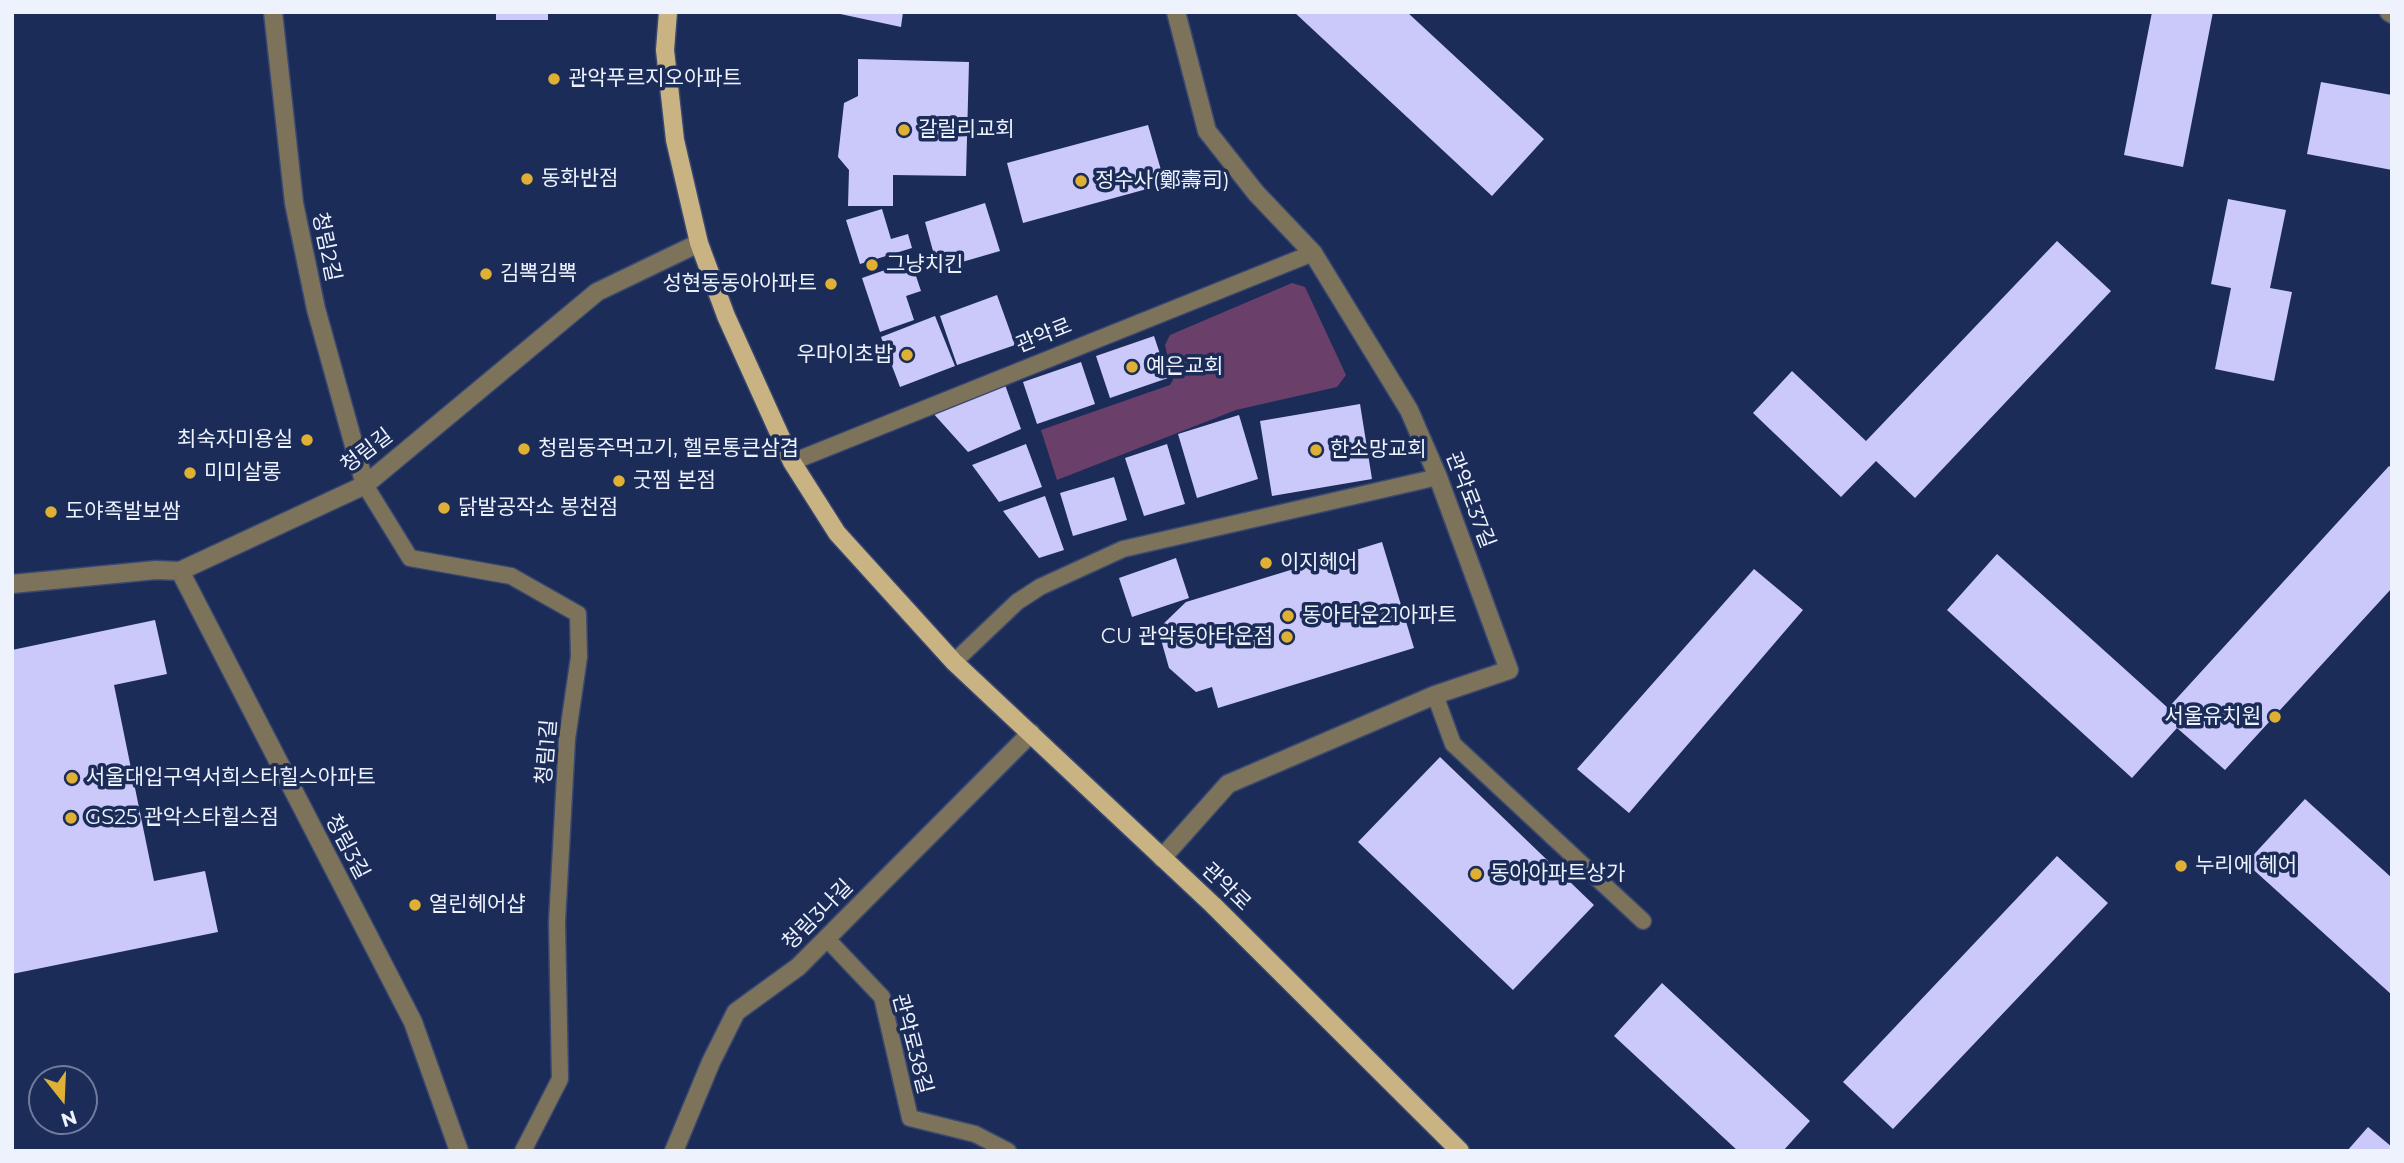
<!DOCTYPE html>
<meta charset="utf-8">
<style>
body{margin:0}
#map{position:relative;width:2404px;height:1163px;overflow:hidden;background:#1c2c59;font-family:Montserrat,sans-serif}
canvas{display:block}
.frame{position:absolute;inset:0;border:14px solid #edf2fd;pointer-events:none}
.north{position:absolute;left:28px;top:1065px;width:70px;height:70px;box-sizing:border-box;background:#1c2c59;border:2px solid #707b9b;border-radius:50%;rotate:162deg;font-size:19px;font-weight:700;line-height:28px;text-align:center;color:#edf2fd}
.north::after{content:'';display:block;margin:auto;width:24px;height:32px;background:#e0b034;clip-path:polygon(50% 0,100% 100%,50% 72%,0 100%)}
</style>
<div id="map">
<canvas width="2404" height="1163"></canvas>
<div class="frame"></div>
<div class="north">N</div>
</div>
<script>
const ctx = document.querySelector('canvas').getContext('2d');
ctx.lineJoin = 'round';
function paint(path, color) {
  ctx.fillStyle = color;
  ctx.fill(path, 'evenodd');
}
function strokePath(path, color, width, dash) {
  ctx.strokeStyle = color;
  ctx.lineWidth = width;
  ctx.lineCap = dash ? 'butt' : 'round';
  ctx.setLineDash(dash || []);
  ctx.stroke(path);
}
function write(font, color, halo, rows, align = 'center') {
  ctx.font = font + ' Montserrat,"Noto Sans KR",sans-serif';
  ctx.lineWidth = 7;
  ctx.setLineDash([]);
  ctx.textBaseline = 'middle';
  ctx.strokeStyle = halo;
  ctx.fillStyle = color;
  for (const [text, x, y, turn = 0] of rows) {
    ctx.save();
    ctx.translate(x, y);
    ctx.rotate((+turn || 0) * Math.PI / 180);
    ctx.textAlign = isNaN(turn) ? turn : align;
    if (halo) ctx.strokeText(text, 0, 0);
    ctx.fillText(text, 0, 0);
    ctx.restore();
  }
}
paint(new Path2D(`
 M1292 283 1305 287 1346 375 1337 387 1236 410 1057 480 1041 430 1170 385 1173 380 1165 345 1170 335Z`), '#6a406b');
paint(new Path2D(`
 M496 12H548V20H496Z
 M831 12H903L901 27Z
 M1294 12H1407L1544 139 1492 196Z
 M2152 12H2213L2183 167 2124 155Z
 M858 59 969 62 966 176 893 175V206H848L849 170 838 157 844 103 858 96Z
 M2321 82 2392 95V170L2307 154Z
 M1148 125 1165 184 1023 223 1007 163Z
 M2228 199 2286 210 2270 288 2292 292 2274 381 2215 369 2231 288 2211 284Z
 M985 203 1000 251 938 269 925 222Z
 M882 209 891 239 908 234 912 248 860 264 846 220Z
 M2057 241 2111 291 1915 498 1876 461 1841 497 1753 413 1792 371 1866 441Z
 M911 261 921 291 906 296 914 320 880 332 862 278Z
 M997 295 1015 345 957 365 940 316Z
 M935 316 955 366 900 387 881 337Z
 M1154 336 1168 378 1110 398 1096 356Z
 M1081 362 1095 404 1037 424 1023 382Z
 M1004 382 1021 429 968 452 932 412Z
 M1360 404 1372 479 1272 496 1260 421Z
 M1239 415 1258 479 1197 498 1178 434Z
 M1026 444 1042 487 999 502 972 465Z
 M1167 444 1185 504 1144 516 1125 458Z
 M2389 466 2392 468V588L2225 770 2177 728 2132 778 1947 610 1997 554 2168 708Z
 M1114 477 1127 520 1073 536 1060 493Z
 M1045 496 1064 550 1039 558 1003 511Z
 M1382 542 1414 648 1218 708 1212 687 1196 692 1169 668 1158 629 1186 602Z
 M1176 558 1189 598 1132 617 1119 578Z
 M1754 569 1803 610 1629 813 1577 769Z
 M155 620 167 674 114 685 154 881 205 871 218 932 12 974V650Z
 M1440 757 1594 905 1513 990 1358 842Z
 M2305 799 2392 878V995L2246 863Z
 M2057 856 2108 903 1893 1129 1843 1082Z
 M1662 983 1810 1121 1783 1151H1738L1614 1036Z
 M2368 1127 2392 1147V1151H2347Z`), '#cac9f9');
const lane = new Path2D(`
 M792 462 1313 253
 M365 485 410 558 511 576 578 614 579 657 567 739 557 922 560 1079 523 1151
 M954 662 1017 602 1040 587 1123 549 1438 477
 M1435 695 1453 744 1643 921
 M827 939 882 997 910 1118 975 1134 1008 1151`);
const street = new Path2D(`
 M273 12 294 203 316 309 365 485
 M2389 12 2392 14
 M180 571 413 1022 459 1151
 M12 584 156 570 180 571 365 485 597 292 699 243
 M1162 858 1228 784 1435 695 1509 670 1438 477 1409 410 1313 253 1256 193 1207 131 1176 12
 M674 1151 711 1062 736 1012 798 967 1031 733`);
const primary = new Path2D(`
 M668 12 665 50 675 140 699 243 726 316 792 462 837 533 954 662 1213 905 1460 1151`);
strokePath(lane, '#394870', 19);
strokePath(street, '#394870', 21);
strokePath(primary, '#394870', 21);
strokePath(lane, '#7d725a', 16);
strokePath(street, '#7d725a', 18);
strokePath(primary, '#cab382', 18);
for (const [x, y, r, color] of [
 [554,79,7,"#e0b034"],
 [904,130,7,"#e0b034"],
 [527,179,7,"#e0b034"],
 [1081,181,7,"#e0b034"],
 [872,265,7,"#e0b034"],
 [486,274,7,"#e0b034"],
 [831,284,7,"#e0b034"],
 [907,355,7,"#e0b034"],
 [1132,367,7,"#e0b034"],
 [307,440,7,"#e0b034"],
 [524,449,7,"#e0b034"],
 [1316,450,7,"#e0b034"],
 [190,473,7,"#e0b034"],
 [619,481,7,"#e0b034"],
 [444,508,7,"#e0b034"],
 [51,512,7,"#e0b034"],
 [1266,563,7,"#e0b034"],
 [1288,616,7,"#e0b034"],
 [1287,637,7,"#e0b034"],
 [2275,717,7,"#e0b034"],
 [72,778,7,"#e0b034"],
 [71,818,7,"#e0b034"],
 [2181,866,7,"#e0b034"],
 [1476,874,7,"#e0b034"],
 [415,905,7,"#e0b034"]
]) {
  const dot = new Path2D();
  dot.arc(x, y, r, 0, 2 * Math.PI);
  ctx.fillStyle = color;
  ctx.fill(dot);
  strokePath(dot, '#1c2c59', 2.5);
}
write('21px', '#edf2fd', '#1c2c59', [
 ["관악푸르지오아파트",568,79],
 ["갈릴리교회",918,130],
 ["동화반점",541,179],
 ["정수사(鄭壽司)",1095,181],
 ["그냥치킨",886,265],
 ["김뽁김뽁",500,274],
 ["성현동동아아파트",817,284,"right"],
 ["우마이초밥",893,355,"right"],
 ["예은교회",1146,367],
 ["최숙자미용실",293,440,"right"],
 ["청림동주먹고기, 헬로통큰삼겹",538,449],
 ["한소망교회",1330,450],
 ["미미살롱",204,473],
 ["굿찜 본점",633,481],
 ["닭발공작소 봉천점",458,508],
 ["도야족발보쌈",65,512],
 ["이지헤어",1280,563],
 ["동아타운21아파트",1302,616],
 ["CU 관악동아타운점",1273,637,"right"],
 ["서울유치원",2261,717,"right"],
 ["서울대입구역서희스타힐스아파트",86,778],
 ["GS25 관악스타힐스점",85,818],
 ["누리에 헤어",2195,866],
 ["동아아파트상가",1490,874],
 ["열린헤어샵",429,905]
], 'left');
write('21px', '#edf2fd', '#1c2c59', [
 ["청림2길",326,247,78],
 ["관악로",1044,336,-22],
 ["청림길",367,451,-37],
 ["관악로37길",1470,500,69],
 ["청림1길",547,752,-85],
 ["청림3길",347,847,62],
 ["관악로",1226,887,44],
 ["청림3나길",818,915,-45],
 ["관악로38길",912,1044,75]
]);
</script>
